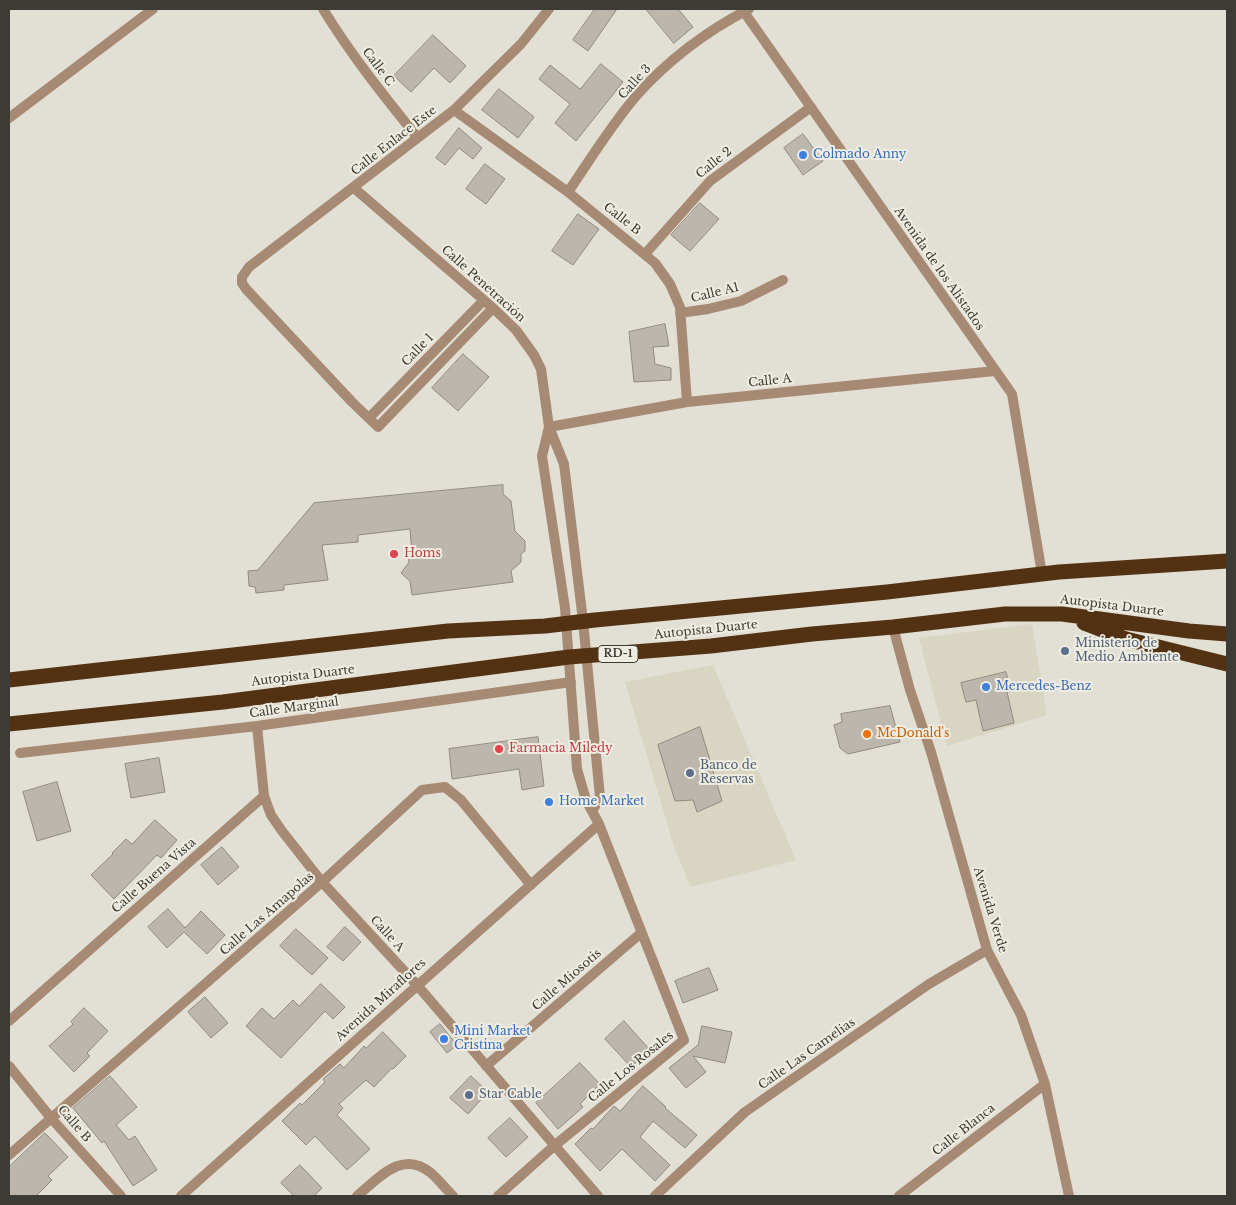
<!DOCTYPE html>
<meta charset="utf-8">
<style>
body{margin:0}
#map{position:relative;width:1236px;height:1205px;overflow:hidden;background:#e2dfd4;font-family:"Libre Baskerville",serif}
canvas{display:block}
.frame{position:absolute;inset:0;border:10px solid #3c3b36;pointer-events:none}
</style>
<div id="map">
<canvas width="1236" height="1205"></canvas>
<div class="frame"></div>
</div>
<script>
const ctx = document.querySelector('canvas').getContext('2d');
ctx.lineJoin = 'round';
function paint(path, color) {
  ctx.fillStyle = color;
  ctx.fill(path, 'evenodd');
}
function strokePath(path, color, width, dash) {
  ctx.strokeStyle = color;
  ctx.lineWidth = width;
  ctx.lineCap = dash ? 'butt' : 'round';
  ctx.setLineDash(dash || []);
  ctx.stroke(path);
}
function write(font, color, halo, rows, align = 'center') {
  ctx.font = font + ' "Libre Baskerville",serif';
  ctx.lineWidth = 4;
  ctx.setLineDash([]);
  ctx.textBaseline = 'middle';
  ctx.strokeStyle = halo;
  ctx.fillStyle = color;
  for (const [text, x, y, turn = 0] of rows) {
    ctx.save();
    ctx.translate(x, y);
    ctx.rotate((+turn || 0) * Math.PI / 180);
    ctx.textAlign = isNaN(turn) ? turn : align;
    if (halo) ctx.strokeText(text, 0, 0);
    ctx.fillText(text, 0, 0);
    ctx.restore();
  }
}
paint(new Path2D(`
 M1032 624 1047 715 947 746 919 638Z
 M713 665 796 860 691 887 675 850 625 682Z`), '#d8d5c2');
const building = new Path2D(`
 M595 9H617L588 51 573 40Z
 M646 9H678L693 27 674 43Z
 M433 35 466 66 450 83 434 68 411 92 394 76Z
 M601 64 623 82 576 141 555 123 570 104 539 79 550 65 580 89Z
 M499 89 534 117 518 138 482 110Z
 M459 128 482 148 473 159 459 148 445 165 436 158Z
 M803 134 823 161 803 175 784 148Z
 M485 164 505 179 486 204 466 189Z
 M700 203 719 219 690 251 671 235Z
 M578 214 599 229 573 265 552 251Z
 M665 324 669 346 653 347 655 364 671 368V380L634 382 629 332Z
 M463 354 489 377 458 411 432 388Z
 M503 485V494L511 501 515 531 525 541V551L521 554V562L511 571 513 582 412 595 410 581 401 573 409 562 408 554 412 553 410 529 358 535V542L322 545 328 580 284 585V590L256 593 255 587 249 586 248 571 258 570 314 503Z
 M1006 672 1011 691 1007 692 1014 723 983 731 976 700 966 702 961 683Z
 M890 706 900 742 848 754 840 748 834 725 842 722 841 714Z
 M700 727 722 801 697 812 693 800 675 801 658 745Z
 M538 737 544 786 522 790 519 769 452 779 449 749Z
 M159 758 165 792 131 798 125 764Z
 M57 782 71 831 37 841 23 792Z
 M155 820 177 840 161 858 157 855 114 899 91 875 113 854 112 853 126 839 132 844Z
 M222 847 239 867 218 885 201 865Z
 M168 909 185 928 201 911 225 935 207 954 184 932 167 948 148 927Z
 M345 927 361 942 343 961 327 947Z
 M296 929 328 958 312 975 280 946Z
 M709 968 718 990 683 1003 675 981Z
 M321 984 345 1007 333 1019 325 1011 281 1058 246 1026 262 1008 274 1019 293 1000 299 1006Z
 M205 997 228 1023 211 1038 188 1012Z
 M84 1008 108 1031 87 1053 90 1056 74 1072 49 1046 73 1024 71 1022Z
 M624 1021 650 1050 631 1067 605 1039Z
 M440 1024 457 1045 447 1053 430 1032Z
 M702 1026 732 1032 725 1063 693 1056 706 1072 686 1088 669 1068 698 1045Z
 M383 1032 406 1056 393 1069 392 1068 374 1087 366 1080 339 1104 343 1108 337 1115 370 1149 347 1170 315 1136 306 1145 282 1121 300 1103 302 1105 325 1082 323 1079 340 1064 344 1068 364 1046 366 1048Z
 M580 1063 600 1084 580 1104 583 1107 558 1129 536 1103Z
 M110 1076 137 1107 116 1125 129 1140 135 1136 157 1170 133 1186 104 1141 102 1143 73 1108Z
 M471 1076 488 1092 468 1114 450 1098Z
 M643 1086 666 1107 665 1108 697 1135 685 1148 653 1121 640 1137 670 1165 655 1181 622 1149 600 1171 575 1144 591 1128 593 1129 614 1106 620 1111Z
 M510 1118 528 1137 506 1157 488 1138Z
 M45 1133 68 1157 48 1176 52 1180 36 1196H9V1167Z
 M300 1165 322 1188 314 1196H294L281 1183Z`);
paint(building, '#bcb6ac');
strokePath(building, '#908a81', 1);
strokePath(new Path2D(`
 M323 9C351 55 384 96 417 137
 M742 9 1012 394 1042 574
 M454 110 568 192 655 263 670 284 680 307 687 402
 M9 118 153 9
 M354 188 493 308 516 330 534 355 541 369 549 427 564 464 583 621 600 797 593 810
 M568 192C590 160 611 125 637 95 669 59 707 31 749 9
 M645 254 710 181 811 107
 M493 308 378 427 352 402 246 289 242 283V277L249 267 454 110 521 44 549 9
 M680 313 708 309 741 301 783 280
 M369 418 484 300
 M549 427 687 402 995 371
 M893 627 910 690 931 752 987 950 1021 1015 1045 1084 1069 1196
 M20 753 257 726 571 682
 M264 796 271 815 282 831 322 882 417 985 598 1196
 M9 1021 264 796 257 726
 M9 1066 51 1118 121 1196
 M486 1066 641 933
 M9 1155 322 882 422 790 445 787 461 800 531 885
 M181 1196 599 824
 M357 1196C379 1178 402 1149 431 1173 439 1180 446 1189 453 1196
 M498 1196 554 1146 684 1040 599 824 586 800 577 769 565 608 542 456 549 427
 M655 1196 745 1112 929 984 987 950
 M899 1196 1045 1084`), '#a78a73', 10);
strokePath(new Path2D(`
 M1084 623 1126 639 1227 664
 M9 680 448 631 545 626 595 620 887 592 1059 572 1227 561
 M9 724 223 702 569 657 711 646 812 634 893 627 1005 614H1062L1189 631 1227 634`), '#533213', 15);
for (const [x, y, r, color] of [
 [803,155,5,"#3f7fe0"],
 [394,554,5,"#e0444e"],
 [1065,651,5,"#5c6f8a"],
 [986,687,5,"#3f7fe0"],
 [867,734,5,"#e8710a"],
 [499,749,5,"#e0444e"],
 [690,773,5,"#5c6f8a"],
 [549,802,5,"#3f7fe0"],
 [444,1039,5,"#3f7fe0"],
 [469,1095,5,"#5c6f8a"]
]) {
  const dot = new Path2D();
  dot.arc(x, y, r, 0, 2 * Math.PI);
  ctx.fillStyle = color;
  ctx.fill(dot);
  strokePath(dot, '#efede1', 2);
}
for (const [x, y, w] of [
 [618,654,40]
]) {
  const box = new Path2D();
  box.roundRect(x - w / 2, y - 8.5, w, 17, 4);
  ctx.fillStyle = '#efede1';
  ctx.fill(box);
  strokePath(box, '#3c3b36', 1);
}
write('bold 11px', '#3c3b36', null, [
 ["RD-1",618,654]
]);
write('12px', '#3c3b36', '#efede1', [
 ["Calle C",378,67,53],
 ["Calle 3",635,82,-48],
 ["Calle Enlace Este",394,141,-38],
 ["Calle 2",714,163,-39],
 ["Calle B",622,219,38],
 ["Avenida de los Alistados",939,269,55],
 ["Calle Penetración",483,284,42],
 ["Calle A1",715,293,-14],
 ["Calle 1",418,350,-46],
 ["Calle A",770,381,-6],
 ["Autopista Duarte",1112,606,7],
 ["Autopista Duarte",706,630,-6],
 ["Autopista Duarte",303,676,-7],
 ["Calle Marginal",294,708,-8],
 ["Calle Buena Vista",154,876,-41],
 ["Avenida Verde",990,910,73],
 ["Calle Las Amapolas",267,914,-41],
 ["Calle A",387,934,47],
 ["Calle Miosotis",567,980,-41],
 ["Avenida Miraflores",381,1000,-42],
 ["Calle Las Camelias",807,1054,-35],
 ["Calle Los Rosales",631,1067,-39],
 ["Calle B",74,1124,49],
 ["Calle Blanca",964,1130,-38]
]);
write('12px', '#366cbe', '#efede1', [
 ["Colmado Anny",813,155],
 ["Mercedes-Benz",996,687],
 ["Home Market",559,802],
 ["Mini Market",454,1032],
 ["Cristina",454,1046]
], 'left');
write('12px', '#be3a42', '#efede1', [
 ["Homs",404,554],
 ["Farmacia Miledy",509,749]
], 'left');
write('12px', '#4e5e75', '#efede1', [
 ["Ministerio de",1075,644],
 ["Medio Ambiente",1075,658],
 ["Banco de",700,766],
 ["Reservas",700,780],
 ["Star Cable",479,1095]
], 'left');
write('12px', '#c56008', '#efede1', [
 ["McDonald's",877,734]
], 'left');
</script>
